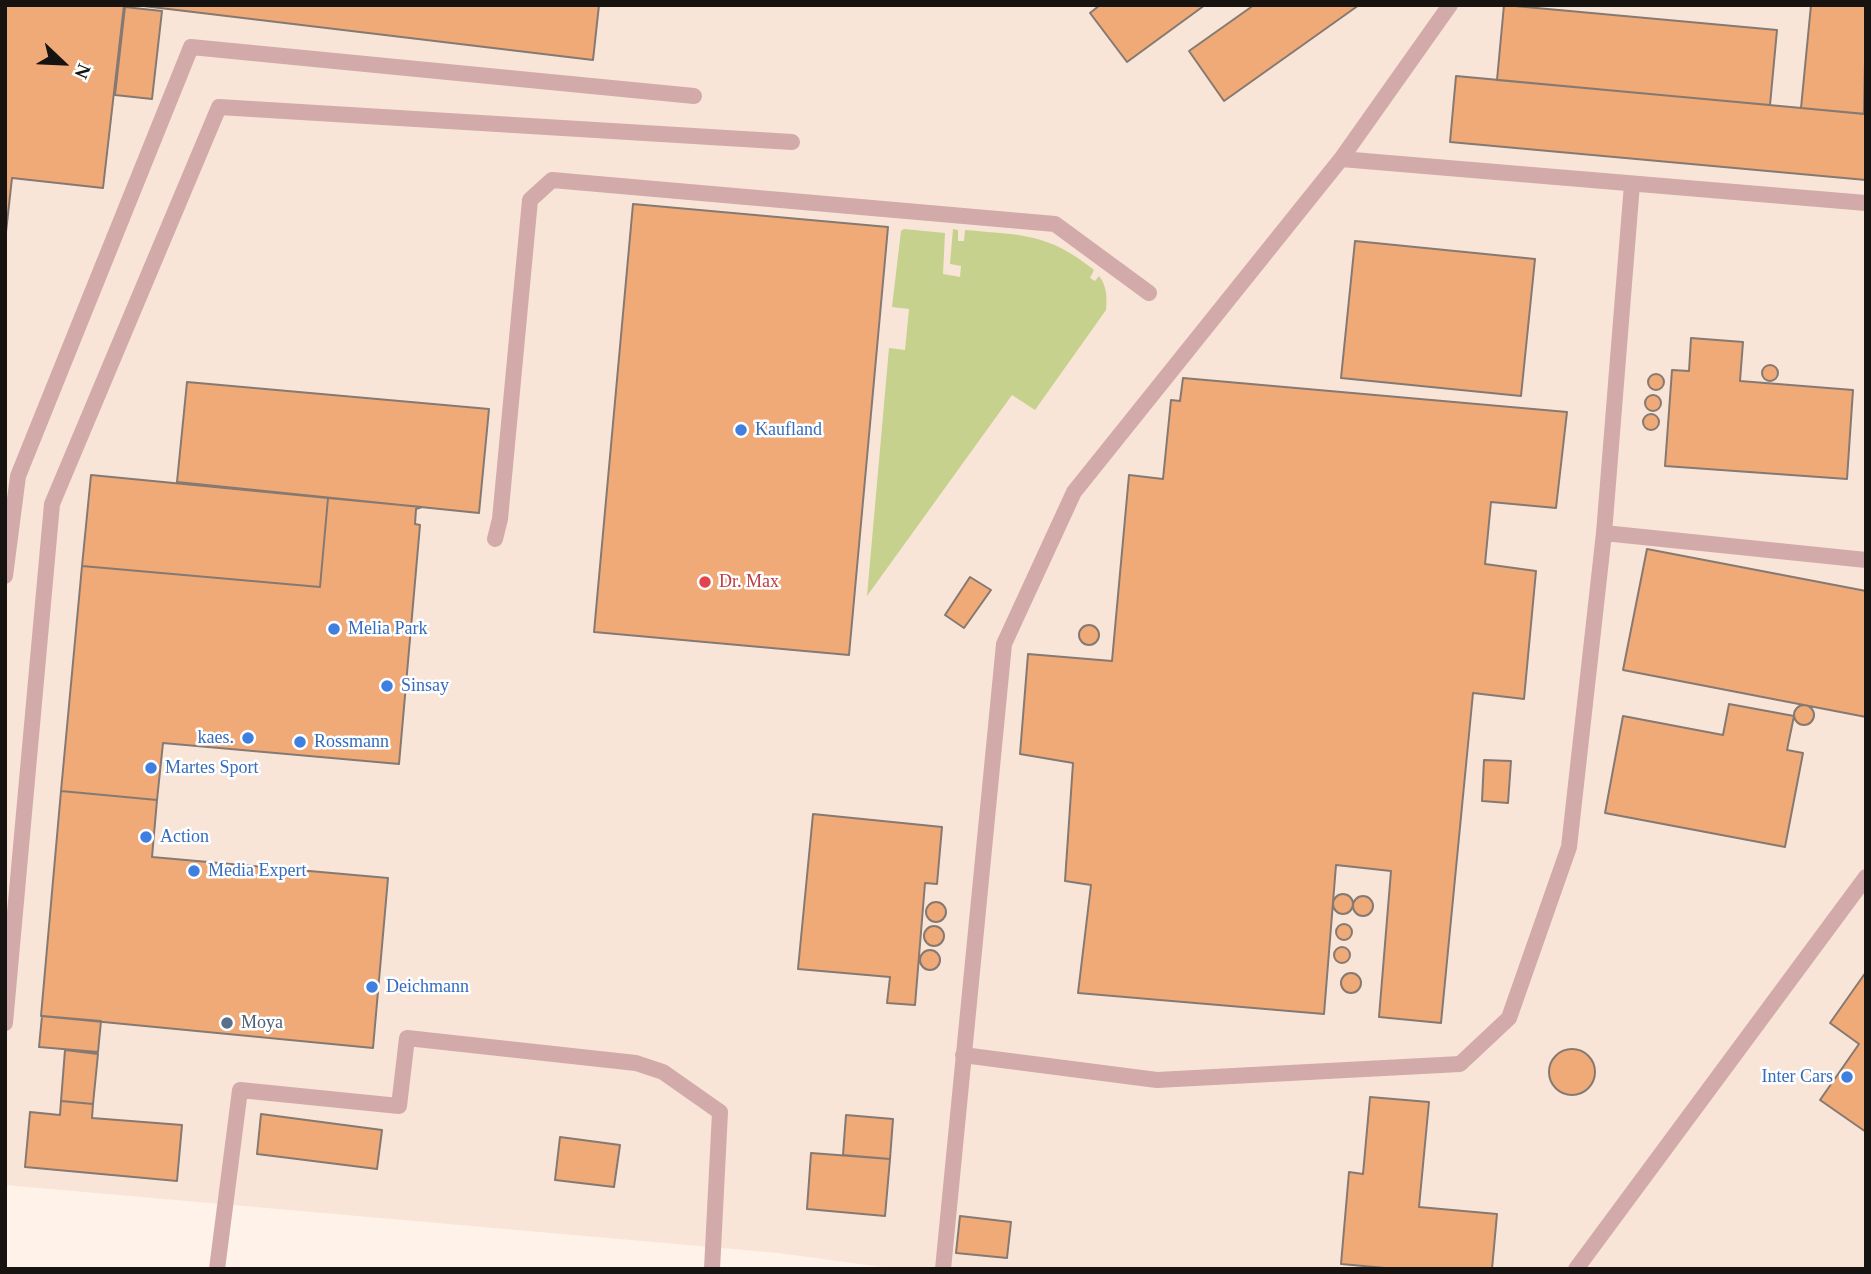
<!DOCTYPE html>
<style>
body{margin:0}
#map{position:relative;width:1871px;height:1274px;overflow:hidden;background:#fff2e9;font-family:Georgia,serif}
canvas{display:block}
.frame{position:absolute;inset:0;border:7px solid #171310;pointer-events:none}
.north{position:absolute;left:28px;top:28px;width:70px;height:70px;-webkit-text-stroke:5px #fff;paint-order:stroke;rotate:113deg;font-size:19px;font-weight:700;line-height:28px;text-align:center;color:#171310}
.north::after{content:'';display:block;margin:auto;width:24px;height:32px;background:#171310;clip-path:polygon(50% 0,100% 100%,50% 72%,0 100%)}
</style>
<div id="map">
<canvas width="1871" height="1274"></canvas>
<div class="frame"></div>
<div class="north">N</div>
</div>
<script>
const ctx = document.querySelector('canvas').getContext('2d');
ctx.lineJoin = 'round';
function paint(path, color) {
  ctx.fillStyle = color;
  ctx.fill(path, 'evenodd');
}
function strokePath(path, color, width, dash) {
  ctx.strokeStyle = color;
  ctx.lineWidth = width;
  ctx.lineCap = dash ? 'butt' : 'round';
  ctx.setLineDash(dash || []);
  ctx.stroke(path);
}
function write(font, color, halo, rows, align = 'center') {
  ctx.font = font + ' Georgia,serif';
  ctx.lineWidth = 5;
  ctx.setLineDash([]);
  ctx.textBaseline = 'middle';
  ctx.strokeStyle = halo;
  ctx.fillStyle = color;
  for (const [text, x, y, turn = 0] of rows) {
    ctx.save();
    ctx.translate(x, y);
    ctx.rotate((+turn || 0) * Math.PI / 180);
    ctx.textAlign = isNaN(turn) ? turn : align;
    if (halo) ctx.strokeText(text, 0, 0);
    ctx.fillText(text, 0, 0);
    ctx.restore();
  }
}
paint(new Path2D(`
 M5 5H1866V1269H897L778 1253 5 1185Z`), '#f8e5d8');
paint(new Path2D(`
 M904 229 945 233 943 274 960 277 961 266 950 264 953 229 958 230V241H964L965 230C1022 235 1048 233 1094 270L1090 278 1095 281 1099 276C1107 286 1107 297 1106 310L1035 410 1012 395 867 596 889 348 905 350 909 309 892 307 901 231Z`), '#c5d18d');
const building = new Path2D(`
 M5 5H124L103 188 12 178 5 241Z
 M135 5H599L593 60Z
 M1100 5H1205L1127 62 1090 13Z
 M1254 5H1359L1224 101 1189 51Z
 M1504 5 1777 30 1770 105 1497 80Z
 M1811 5H1866L1864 114 1801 108Z
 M125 7 162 11 152 99 115 95Z
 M1456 76 1866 114V180L1450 142Z
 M633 204 888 227 849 655 594 632Z
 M1355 241 1535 259 1521 396 1341 378Z
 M1691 338 1743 342 1740 381 1853 390 1847 479 1665 466 1672 370 1689 371Z
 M1762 373a8 8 0 1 1 16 0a8 8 0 1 1-16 0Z
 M1648 382a8 8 0 1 1 16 0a8 8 0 1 1-16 0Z
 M1183 378 1567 412 1556 508 1491 502 1485 564 1536 571 1524 699 1473 693 1441 1023 1379 1017 1391 871 1336 865 1324 1014 1078 993 1091 885 1065 881 1073 763 1020 754 1028 654 1112 661 1129 475 1163 479 1171 400 1180 401Z
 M187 382 489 409 479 513 177 482Z
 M1645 403a8 8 0 1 1 16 0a8 8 0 1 1-16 0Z
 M1643 422a8 8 0 1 1 16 0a8 8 0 1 1-16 0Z
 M91 475 328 498 320 587 82 566Z
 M328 498 422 507 416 509 415 524 420 525 399 764 163 743 157 800 61 791 82 566 320 587Z
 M1647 549 1866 591V717L1623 670Z
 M970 577 991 590 964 628 945 615Z
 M1079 635a10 10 0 1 1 20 0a10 10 0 1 1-20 0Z
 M1729 704 1794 716 1787 750 1803 753 1785 847 1605 813 1623 716 1723 735Z
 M1794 715a10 10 0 1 1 20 0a10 10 0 1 1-20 0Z
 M1484 760 1511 761 1508 803 1482 801Z
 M61 791 157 800 152 857 388 878 373 1048 41 1016Z
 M813 814 942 827 937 884 925 883 915 1005 887 1003 890 977 798 969Z
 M1333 904a10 10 0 1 1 20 0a10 10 0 1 1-20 0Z
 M1353 906a10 10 0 1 1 20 0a10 10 0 1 1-20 0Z
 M926 912a10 10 0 1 1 20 0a10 10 0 1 1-20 0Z
 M1336 932a8 8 0 1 1 16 0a8 8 0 1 1-16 0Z
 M924 936a10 10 0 1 1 20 0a10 10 0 1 1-20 0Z
 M1334 955a8 8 0 1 1 16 0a8 8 0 1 1-16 0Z
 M920 960a10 10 0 1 1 20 0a10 10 0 1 1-20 0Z
 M1866 972V1132L1820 1100 1859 1044 1830 1023Z
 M1341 983a10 10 0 1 1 20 0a10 10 0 1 1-20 0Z
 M42 1016 101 1021 98 1052 39 1047Z
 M1549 1072a23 23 0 1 1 46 0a23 23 0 1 1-46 0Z
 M65 1050 98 1054 93 1104 61 1101Z
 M1370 1097 1429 1102 1419 1207 1497 1214 1492 1269H1396L1341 1264 1349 1172 1363 1174Z
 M61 1101 93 1104 92 1118 182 1125 177 1181 25 1167 30 1112 60 1115Z
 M261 1114 382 1130 377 1169 257 1154Z
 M846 1115 893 1119 890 1159 843 1155Z
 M560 1137 620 1145 614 1187 555 1180Z
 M811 1153 890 1159 885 1216 807 1209Z
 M960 1216 1011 1222 1007 1258 956 1253Z`);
paint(building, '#f0aa78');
strokePath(building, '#857972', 2);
strokePath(new Path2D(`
 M1341 159 1866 203
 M1604 533 1866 560
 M495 539 500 519 530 200 552 180 1055 224 1149 293
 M5 576 18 476 191 47 694 96
 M5 1023 52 504 219 107 792 142
 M963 1055 1157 1080 1460 1064 1509 1018 1569 847 1604 533 1632 184
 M217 1269 240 1090 399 1106 407 1038 636 1063 663 1072 720 1112 712 1269
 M943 1269 1004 644 1074 492 1341 159 1450 5
 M1576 1269 1866 877`), '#d3aaaa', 16);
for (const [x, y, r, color] of [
 [741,430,7,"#3f7fe0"],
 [705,582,7,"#e0444e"],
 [334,629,7,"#3f7fe0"],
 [387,686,7,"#3f7fe0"],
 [248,738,7,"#3f7fe0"],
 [300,742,7,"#3f7fe0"],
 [151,768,7,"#3f7fe0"],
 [146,837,7,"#3f7fe0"],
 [194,871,7,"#3f7fe0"],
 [372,987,7,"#3f7fe0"],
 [227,1023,7,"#5c6f8a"],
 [1847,1077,7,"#3f7fe0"]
]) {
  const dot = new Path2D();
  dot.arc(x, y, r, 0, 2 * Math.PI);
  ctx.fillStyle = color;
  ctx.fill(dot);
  strokePath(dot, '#fff', 2.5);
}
write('18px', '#366cbe', '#fff', [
 ["Kaufland",755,430],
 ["Melia Park",348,629],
 ["Sinsay",401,686],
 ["kaes.",234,738,"right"],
 ["Rossmann",314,742],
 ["Martes Sport",165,768],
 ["Action",160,837],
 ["Media Expert",208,871],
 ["Deichmann",386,987],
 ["Inter Cars",1833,1077,"right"]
], 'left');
write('18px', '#be3a42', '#fff', [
 ["Dr. Max",719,582]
], 'left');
write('18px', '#4e5e75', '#fff', [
 ["Moya",241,1023]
], 'left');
</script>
